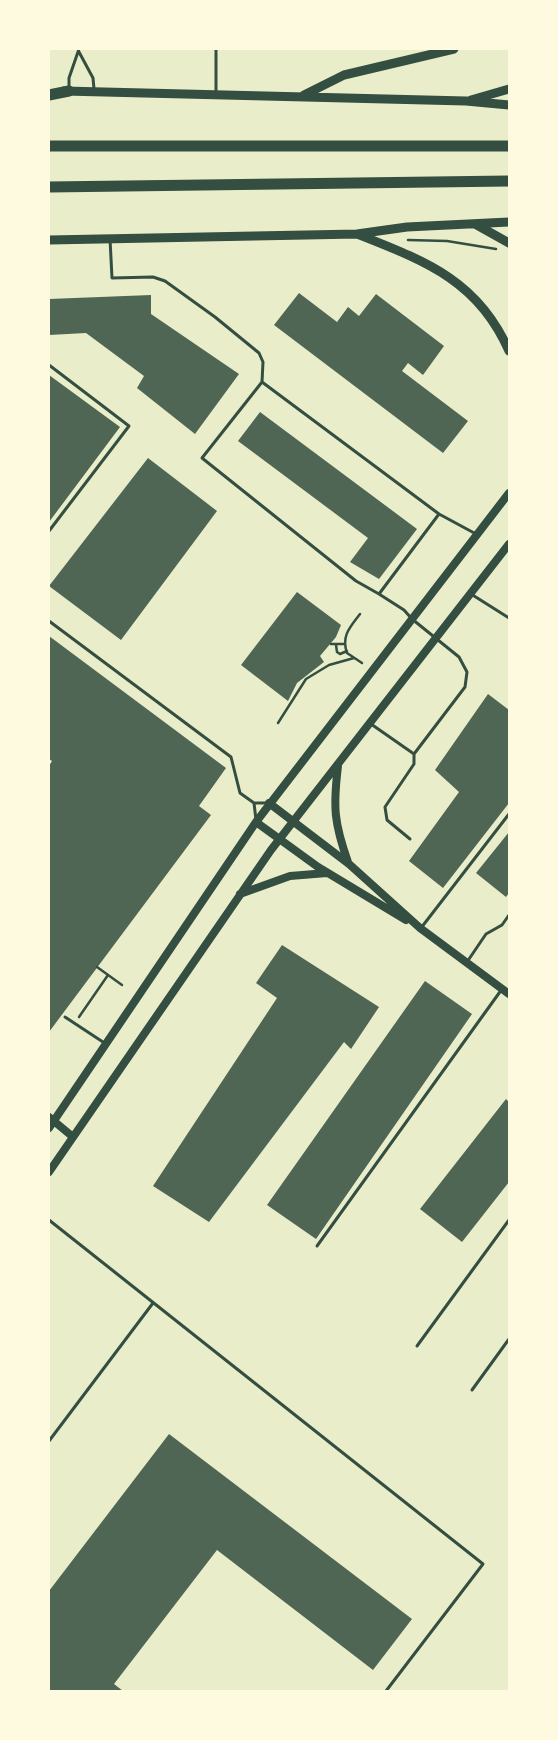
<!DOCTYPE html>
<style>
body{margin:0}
#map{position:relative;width:558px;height:1740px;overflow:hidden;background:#e9edc9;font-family:"Roboto Condensed",sans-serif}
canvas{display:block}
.frame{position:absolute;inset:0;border:50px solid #fefae0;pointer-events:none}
</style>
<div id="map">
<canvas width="558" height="1740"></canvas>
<div class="frame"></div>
</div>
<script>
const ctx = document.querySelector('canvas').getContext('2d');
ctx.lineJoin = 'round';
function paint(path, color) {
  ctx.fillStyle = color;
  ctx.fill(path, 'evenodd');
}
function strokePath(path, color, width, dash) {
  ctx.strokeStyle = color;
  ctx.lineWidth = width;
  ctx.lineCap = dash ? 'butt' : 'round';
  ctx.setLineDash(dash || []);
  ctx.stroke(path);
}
paint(new Path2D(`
 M299 293 337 322 348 307 359 316 376 294 444 346 423 375 408 363 402 371 468 421 443 453 274 325Z
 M151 295V314L239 374 195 434 137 388 144 376 86 333 49 335V299Z
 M49 375 120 427 49 522Z
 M260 412 417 529 379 579 350 562 368 538 238 441Z
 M148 458 217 511 121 640 49 586Z
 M297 592 341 625 336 637 320 656 324 662 297 683 288 701 241 665Z
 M49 636 226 768 199 806 211 815 49 1032V766L52 761 49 759Z
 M488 694 509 710V803L443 888 409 861 459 792 435 770Z
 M509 832V893L506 897 476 873Z
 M282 945 379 1007 351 1049 344 1042 209 1222 153 1186 277 998 256 983Z
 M425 981 472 1014 316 1239 267 1205Z
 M506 1099 509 1102V1182L462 1242 420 1209Z
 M169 1434 412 1619 373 1670 217 1550 114 1684 123 1691H49V1591Z`), '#4f6655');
strokePath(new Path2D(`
 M408 240 447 241 496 249
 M360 614C350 627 341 636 347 653L362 663
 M331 644H345
 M336 645 337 652 340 654 347 651
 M278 723 306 679 329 665 354 658
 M97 967 122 985
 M79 1017 108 975`), '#344e41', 2.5);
strokePath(new Path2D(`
 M79 52 93 78 94 89
 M69 89V78L79 49
 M216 93V49
 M110 239 112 278 153 277 165 281 215 317 259 353 263 362 262 382 439 514
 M49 365 129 426 49 531
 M262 382 202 458 356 581 379 594
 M471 594 509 618
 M49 621 231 757 240 793 254 803H269
 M371 724 414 754 465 687 467 672 459 657 412 619 404 610 379 594 439 514 476 534
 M254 803 256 820
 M410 839 387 820 385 807 414 764V754
 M421 928 509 814
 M467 962 486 934 502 925 509 915
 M65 1017 106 1044
 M49 1220 483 1564 386 1691
 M317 1246 502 989
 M417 1346 509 1220
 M472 1390 509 1339
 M49 1441 153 1303`), '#344e41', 3);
strokePath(new Path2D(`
 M338 766C333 807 334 823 348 862
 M269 803 349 864 420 928 509 994
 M256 822 318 867 406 920
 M240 894 290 876 327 873
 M49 1117 73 1137
 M49 1128 256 822 509 493
 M49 1172 271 850 509 544`), '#344e41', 8);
strokePath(new Path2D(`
 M64 91 466 101 509 105
 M304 95 344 75 454 49
 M471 100 509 89
 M475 224 509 243
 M357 234C425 261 478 280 509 351
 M49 240 357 234 407 227 509 222`), '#344e41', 9);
strokePath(new Path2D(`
 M49 95 69 91
 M49 146H509
 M49 187 509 181`), '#344e41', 11);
</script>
